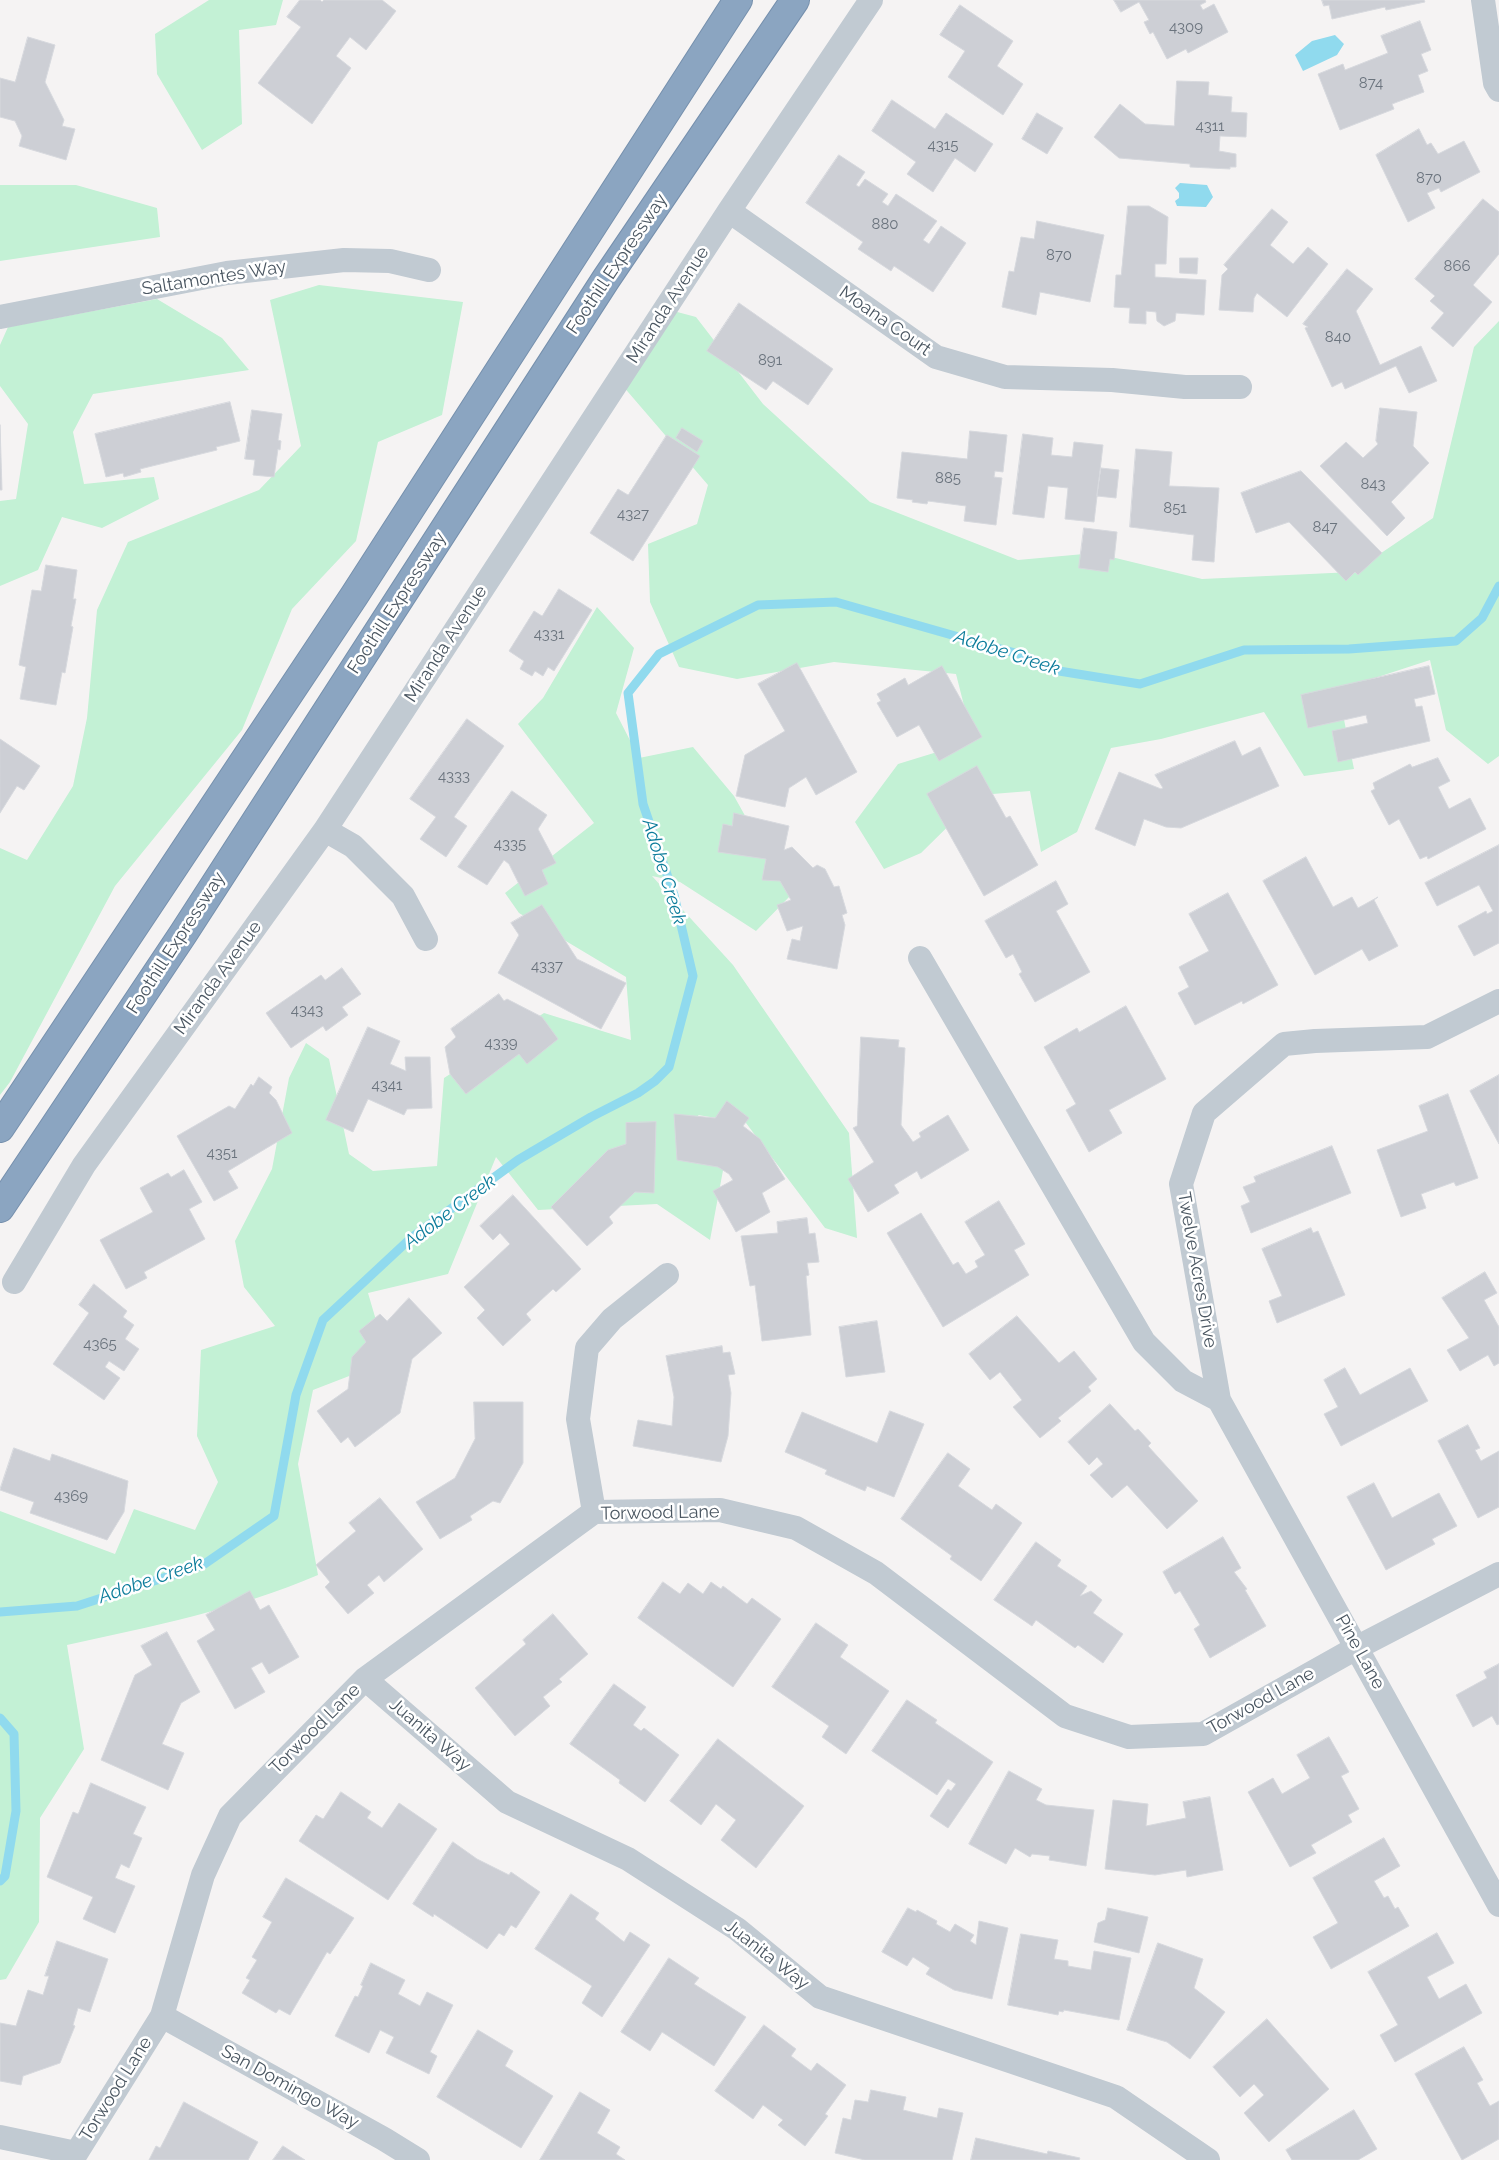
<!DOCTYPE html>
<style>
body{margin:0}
canvas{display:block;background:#f5f3f3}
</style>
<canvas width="1499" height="2160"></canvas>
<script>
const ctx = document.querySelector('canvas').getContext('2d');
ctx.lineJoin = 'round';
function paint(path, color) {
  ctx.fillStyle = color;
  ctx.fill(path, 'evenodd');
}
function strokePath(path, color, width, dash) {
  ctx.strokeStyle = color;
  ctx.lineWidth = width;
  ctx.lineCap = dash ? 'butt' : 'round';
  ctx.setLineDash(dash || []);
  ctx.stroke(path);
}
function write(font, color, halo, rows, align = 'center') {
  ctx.font = font + ' Raleway,sans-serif';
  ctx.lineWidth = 5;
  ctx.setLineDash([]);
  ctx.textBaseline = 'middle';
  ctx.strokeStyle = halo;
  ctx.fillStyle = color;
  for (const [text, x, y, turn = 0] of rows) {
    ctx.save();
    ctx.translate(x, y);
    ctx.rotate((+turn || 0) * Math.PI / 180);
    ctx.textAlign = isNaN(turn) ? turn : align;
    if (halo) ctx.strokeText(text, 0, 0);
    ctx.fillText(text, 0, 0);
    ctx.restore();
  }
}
paint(new Path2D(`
 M209 0H283L276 25 239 30 242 124 202 150 157 74 155 34Z
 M0 185H76L157 208 160 237 0 261Z
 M319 285 463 302 442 415 378 442 356 541 292 609 242 730 115 886 10 1082 0 1095V848L27 860 73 786 87 718 97 610 128 542 259 490 301 446 270 300Z
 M157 299 222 338 249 370 93 394 73 432 84 484 154 477 159 499 102 528 62 517 38 570 0 586V501L16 499 28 424 0 386V345L8 327Z
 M666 309 696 317 763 404 870 502 1018 560 1095 553 1202 579 1353 572 1433 518 1474 347 1499 321V756L1488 764 1446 730 1430 660 1338 690 1354 769 1304 776 1264 712 1161 739 1111 748 1077 832 1041 852 1030 791 980 795 921 853 884 869 855 822 898 764 973 741 956 674 834 662 737 679 679 667 650 602 648 544 697 524 708 485 616 378Z
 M597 607 634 648 616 713 639 758 693 747 734 796 790 896 756 931 680 882 652 876 733 965 849 1133 857 1238 825 1228 746 1123 698 1115 724 1165 710 1240 657 1204 538 1210 496 1157 448 1274 368 1293 388 1361 313 1390 298 1464 318 1575C237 1610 152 1626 67 1645L84 1749 40 1818 39 1922 6 1979 0 1980V1511L115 1554 134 1509 195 1530 218 1482 197 1436 201 1350 275 1326 244 1287 235 1241 272 1169 289 1078 306 1043 329 1059 349 1154 373 1171 437 1166 444 1078 544 1013 631 1040 626 977 519 913 505 893 594 823 518 724 543 698Z`), '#c3f1d5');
paint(new Path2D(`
 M1335 35 1344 44 1337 55 1303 71 1295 55 1312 41Z
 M1180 183 1207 185 1213 197 1206 207 1177 206 1175 201 1179 198V193L1175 188Z`), '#90daee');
strokePath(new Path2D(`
 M0 1612 77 1606 203 1565 274 1516 296 1395 323 1320 411 1238 518 1160 591 1117 638 1093 655 1081 669 1067 693 976 674 895 643 804 628 693 659 654 758 605 836 602 1022 655 1059 671 1140 684 1244 650 1349 649 1456 641 1482 618 1499 586
 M0 1718 14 1734 16 1811 5 1876 0 1881`), '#90daee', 9);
const building = new Path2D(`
 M300 0H320L322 2 324 0H382L396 11 366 50 350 37 336 56 351 68 312 124 258 83 301 27 287 17Z
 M1114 0H1205L1206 2 1200 5 1203 10 1214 4 1228 32 1188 53 1186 49 1167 59 1153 32 1150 34 1144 22 1149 20 1139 2 1121 12Z
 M1322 0H1424L1425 2 1386 10 1385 7 1332 19 1329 5 1324 6Z
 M960 5 1013 41 997 66 1023 84 1003 115 948 77 965 51 940 35Z
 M1420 21 1431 50 1421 54 1428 71 1418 75 1424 92 1392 104 1394 109 1340 130 1318 74 1343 64 1345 70 1388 53 1381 36Z
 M28 37 55 45 45 82 64 120 62 126 75 129 66 160 19 146 22 136 15 121 0 117V78L15 82Z
 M1177 81 1209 82 1208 95 1232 97 1231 112 1247 113 1246 137 1220 136 1219 151 1236 154V167H1230V169L1190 167V164L1119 158 1094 137 1120 104 1145 124 1174 126Z
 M892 100 935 129 946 113 993 144 975 172 955 158 933 192 907 174 916 162 872 131Z
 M1037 113 1063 128 1047 154 1022 139Z
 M1419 129 1427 145 1431 143 1438 154 1464 141 1480 172 1441 192 1439 188 1427 193 1435 208 1408 222 1376 155Z
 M839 155 865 172 856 185 859 187 865 179 888 194 882 202 888 206 896 194 937 221 923 240 929 244 941 226 966 243 933 292 894 266 891 271 858 249 863 242 806 203Z
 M1483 199 1499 212V254L1473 285 1492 302 1453 347 1431 328 1444 313 1430 301 1435 296 1415 279Z
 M1128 206H1149L1168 217 1166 264H1155V277L1206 280 1204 315 1176 313 1175 321 1164 326 1157 321 1156 312 1146 311V324L1129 323 1130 308 1114 307 1116 275H1121Z
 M1272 209 1288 222 1270 245 1293 264 1308 247 1328 264 1287 317 1257 293 1254 298 1253 312 1219 310 1222 275 1228 269 1224 265Z
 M1037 221 1104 235 1090 302 1040 292 1036 315 1002 307 1009 271 1014 272 1021 237 1034 239Z
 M1180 258H1198L1197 274 1180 273Z
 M1347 269 1373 289 1356 311 1380 365 1421 346 1437 381 1409 393 1396 366 1345 389 1342 382 1332 387 1305 328 1308 327 1303 324Z
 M739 303 833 369 808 405 773 381 766 390 707 351Z
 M230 402 240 441 216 447 217 450 140 469 141 472 124 477 123 473 106 477 95 434Z
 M1380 408 1417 412 1413 446 1429 463 1391 502 1405 518 1387 536 1320 466 1346 442 1363 458 1378 444 1376 441Z
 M252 410 282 414 278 440 281 441 280 450 278 449 274 477 253 475 255 460 245 459Z
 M0 425 2 490H0Z
 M682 428 703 441 697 452 676 438Z
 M970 431 1007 435 1003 472 995 471 994 477 1002 478 996 525 964 521 966 506 928 501 927 504 912 502 913 500 897 498 902 452 967 459Z
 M1023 434 1053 438 1051 455 1072 457 1074 442 1103 445 1094 522 1065 519 1068 488 1048 486 1044 518 1013 514Z
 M667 435 700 456 633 561 590 533 618 489 628 495Z
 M1136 449 1172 452 1169 486 1219 488 1214 562 1192 560 1194 535 1130 527Z
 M1101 468 1119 470 1116 498 1097 496Z
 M1301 471 1382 553 1358 575 1355 572 1346 581 1289 522 1256 533 1241 493Z
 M1084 528 1117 532 1114 560 1110 559 1108 572 1079 568Z
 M46 565 77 570 73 599H76L71 626 73 627 65 673 62 672 56 705 20 699 26 667 19 665 32 590 41 591Z
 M559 589 592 610 554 671 548 667 543 676 535 671 532 676 520 669 524 661 509 651 534 611 542 616Z
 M797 663 857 772 816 795 806 777 789 788 785 807 736 796 745 755 785 731 758 684Z
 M942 666 982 737 939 761 919 725 897 737 877 703 881 701 877 694 905 678 908 685Z
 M1429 666 1435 694 1414 699 1416 707 1422 706 1430 741 1338 762 1332 731 1368 723 1366 715 1308 728 1301 695Z
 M467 719 504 746 454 817 467 826 446 857 420 839 436 817 410 799Z
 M0 739 40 766 24 790 17 786 0 813Z
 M1235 741 1242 756 1260 747 1279 786 1181 828 1166 827 1144 819 1135 846 1095 829 1119 772 1161 789 1163 788 1155 775Z
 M1438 758 1450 781 1438 787 1449 809 1470 798 1486 829 1428 859 1427 856 1420 859 1399 819 1389 825 1371 791 1375 789 1373 783 1410 764 1412 767Z
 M977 766 1006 818 1010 816 1038 865 984 896 927 794Z
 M512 791 547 815 538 829 556 863 542 870 548 884 525 896 509 864 504 860 487 885 458 867Z
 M734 813 789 826 784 850 792 847 813 868 817 865 825 869 834 887 839 886 847 913 842 915 845 925 837 969 787 959 792 939 800 941 803 926 787 931 777 905 791 900 780 881 762 880 766 859 718 852 723 824 732 826Z
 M1499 845V943L1474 956 1458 926 1486 911 1487 914 1493 911 1479 885 1437 906 1425 883Z
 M1306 857 1333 907 1352 897 1358 908 1378 897 1374 900 1398 946 1369 961 1362 949 1315 975 1263 881Z
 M1056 881 1068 904 1056 911 1090 972 1035 1002 1019 974 1022 972 1013 954 1006 958 985 921Z
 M1228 893 1278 985 1243 1004 1242 1001 1195 1025 1178 993 1189 987 1179 967 1209 951 1189 914Z
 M542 905 577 959 626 983 601 1029 498 973 519 935 511 923Z
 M342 968 361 994 342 1007 348 1015 326 1031 323 1026 291 1048 266 1013 321 975 325 980Z
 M499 994 504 1001 507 999 542 1017 558 1039 527 1064 519 1054 466 1094 450 1074 445 1047 456 1037 451 1029Z
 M1126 1006 1166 1079 1109 1110 1122 1133 1089 1152 1066 1110 1076 1104 1044 1047 1077 1028 1079 1032Z
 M368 1027 400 1041 390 1064 406 1071 405 1057H430L432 1108 407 1109 404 1115 368 1099 353 1132 326 1120Z
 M861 1037 899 1040 898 1047 905 1048 901 1125 913 1142 921 1137 919 1133 948 1115 969 1150 921 1179 917 1171 894 1185 899 1193 868 1212 848 1179 874 1162 853 1128 857 1126Z
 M1499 1075V1144L1470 1091Z
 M259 1077 272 1087 269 1093 276 1100 292 1133 228 1171 238 1188 214 1201 177 1136 229 1106 235 1109 251 1084 253 1086Z
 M1448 1094 1478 1178 1456 1186 1454 1182 1421 1194 1426 1208 1401 1217 1377 1150 1428 1131 1419 1106Z
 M727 1101 749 1118 743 1126 760 1139 785 1179 762 1193 770 1212 736 1232 713 1191 733 1180 729 1174 718 1167 677 1160 674 1114 715 1118Z
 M656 1122 654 1193 635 1192 609 1217 613 1223 587 1246 551 1207 608 1150 626 1144V1123Z
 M1332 1146 1351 1193 1251 1233 1241 1206 1250 1202 1243 1187 1256 1182 1254 1177Z
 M184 1170 202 1202 189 1209 205 1239 144 1272 147 1278 126 1289 100 1240 153 1212 140 1188 168 1173 171 1177Z
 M513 1195 581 1269 556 1292 553 1289 526 1314 531 1320 503 1346 477 1318 485 1310 464 1287 510 1244 500 1233 493 1240 480 1226Z
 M999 1201 1025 1244 1014 1250 1029 1275 943 1327 887 1233 921 1213 953 1265 958 1262 966 1274 978 1267 975 1261 985 1255 965 1222Z
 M807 1218 809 1234 815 1233 819 1262 807 1263 809 1275 806 1276 811 1335 762 1341 755 1285 750 1286 741 1236 778 1233 777 1222Z
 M1311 1228 1313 1233 1318 1231 1345 1295 1277 1323 1269 1301 1282 1296 1262 1249Z
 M1485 1272 1497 1293 1484 1300 1499 1327V1363L1494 1366 1488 1355 1460 1371 1447 1350 1469 1338 1442 1298Z
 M94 1284 127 1311 123 1317 134 1325 125 1339 139 1349 124 1371 109 1361 105 1367 120 1378 104 1400 53 1364 89 1313 79 1305Z
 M409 1298 442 1333 412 1359 400 1413 355 1447 348 1437 341 1443 317 1411 348 1389 352 1357 366 1342 359 1331 380 1314 387 1321Z
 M1017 1316 1059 1363 1074 1351 1097 1379 1088 1387 1091 1391 1058 1418 1061 1421 1040 1438 1013 1407 1022 1400 1000 1372 990 1380 969 1354Z
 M877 1321 885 1372 846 1377 839 1327Z
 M722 1346 723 1353 730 1352 735 1374 728 1375 731 1393 728 1436 721 1462 633 1446 638 1420 672 1426 674 1397 666 1356Z
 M1345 1368 1360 1395 1410 1368 1428 1401 1341 1446 1324 1414 1338 1407 1324 1380Z
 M474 1402H523V1463L500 1503 493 1501 470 1516 472 1520 440 1539 416 1502 455 1478 475 1439Z
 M1110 1404 1135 1431 1138 1429 1151 1443 1148 1446 1198 1501 1167 1529 1127 1485 1112 1498 1090 1475 1103 1464 1097 1457 1089 1465 1068 1442Z
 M890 1411 924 1424 894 1497 867 1486 865 1491 825 1474 827 1470 785 1452 802 1412 877 1443Z
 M1468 1425 1480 1448 1475 1450 1481 1461 1499 1451V1507L1478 1518 1438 1441Z
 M14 1448 50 1461 52 1454 128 1481 124 1512 107 1540 30 1513 34 1502 0 1490Z
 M948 1453 970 1469 958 1486 992 1510 996 1504 1022 1523 981 1581 950 1559 952 1556 901 1519Z
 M1374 1483 1392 1518 1439 1493 1457 1526 1432 1539 1435 1544 1386 1570 1347 1497Z
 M380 1498 423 1549 384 1582 379 1575 367 1585 374 1593 348 1614 325 1587 330 1582 316 1565 356 1531 349 1523Z
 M1223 1537 1241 1568 1234 1572 1247 1589 1245 1590 1266 1626 1210 1658 1194 1629 1200 1625 1180 1591 1175 1594 1163 1572Z
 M1036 1542 1061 1560 1057 1566 1087 1586 1080 1596 1091 1591 1102 1600 1093 1613 1123 1634 1103 1663 1078 1645 1075 1648 1036 1620 1032 1626 994 1600Z
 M663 1582 680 1594 688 1583 703 1594 711 1582 721 1589 723 1586 747 1604 752 1598 781 1619 733 1687 638 1618Z
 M250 1591 260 1610 269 1605 299 1657 269 1674 262 1662 251 1668 265 1692 235 1709 197 1641 215 1630 206 1615Z
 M553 1614 588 1654 559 1679 562 1682 543 1697 550 1706 515 1736 475 1688 526 1644 523 1640Z
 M816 1623 848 1645 840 1657 889 1691 846 1754 822 1737 829 1726 772 1687Z
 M167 1632 200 1692 181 1703 162 1744 184 1753 168 1790 101 1760 135 1675 152 1665 141 1646Z
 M1499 1664V1724L1497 1725 1492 1716 1473 1727 1456 1695 1487 1678 1484 1672Z
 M614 1684 646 1707 633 1725 641 1731 644 1728 679 1755 645 1802 619 1783 620 1780 570 1744Z
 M907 1700 937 1720 935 1723 993 1762 948 1828 930 1816 948 1789 951 1791 956 1784 948 1779 937 1795 872 1751Z
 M1329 1737 1349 1772 1341 1776 1359 1809 1348 1815 1352 1822 1311 1845 1316 1853 1290 1867 1248 1792 1273 1778 1282 1794 1310 1778 1297 1755Z
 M718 1739 804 1806 756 1868 721 1840 736 1820 716 1804 701 1825 670 1801Z
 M1009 1771 1042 1789 1036 1800 1046 1805 1094 1810 1086 1866 1049 1860 1050 1856 1032 1854 1030 1857 1015 1848 1006 1864 969 1844Z
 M91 1783 146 1807 133 1834 142 1838 129 1868 121 1864 115 1878 135 1886 115 1933 83 1919 93 1897 47 1877 73 1812 78 1814Z
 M341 1792 371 1812 367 1818 382 1828 399 1803 437 1829 388 1900 299 1841 316 1815 323 1819Z
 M1210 1797 1223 1870 1187 1877 1186 1870 1155 1875 1105 1869 1113 1800 1148 1804 1146 1826 1186 1818 1183 1802Z
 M1384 1838 1400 1866 1374 1881 1384 1898 1388 1896 1395 1909 1398 1907 1409 1926 1331 1969 1313 1937 1338 1923 1313 1878Z
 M453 1842 477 1859 509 1875 511 1872 540 1892 516 1928 511 1925 504 1936 499 1933 487 1949 434 1914 433 1917 413 1904Z
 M286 1878 354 1918 330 1954 327 1952 290 2015 279 2009 276 2013 242 1993 250 1980 246 1978 257 1960 252 1957 272 1922 263 1917Z
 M571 1894 599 1913 595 1919 624 1942 630 1932 650 1945 602 2017 582 2003 592 1986 535 1949Z
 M908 1908 916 1912 917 1910 937 1921 936 1924 950 1932 955 1924 974 1935 970 1941 976 1945 979 1921 1008 1928 992 1999 954 1990 926 1974 930 1968 913 1957 907 1966 882 1952Z
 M1108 1908 1148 1917 1139 1953 1094 1942 1098 1923 1105 1920Z
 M1437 1933 1454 1963 1427 1977 1439 1999 1466 1984 1482 2013 1395 2062 1380 2035 1398 2025 1368 1972Z
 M1021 1934 1058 1940 1054 1959 1068 1961V1966L1091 1970 1094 1951 1131 1958 1119 2020 1064 2010 1063 2012 1059 2011 1058 2015 1008 2005Z
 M57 1941 108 1959 90 2012 78 2008 73 2025 75 2026 60 2063 23 2076 21 2085 0 2081V2023L16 2026 28 1990 43 1995 49 1976H45Z
 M1158 1943 1203 1959 1194 1988 1225 2012 1190 2059 1167 2042 1127 2030Z
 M669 1958 699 1978 694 1984 746 2017 714 2066 662 2032 650 2051 621 2032Z
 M371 1963 405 1980 398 1994 420 2006 427 1992 453 2005 430 2052 437 2056 429 2074 386 2053 394 2037 380 2030 369 2053 335 2036 355 1996 358 1997 363 1986 361 1985Z
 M1267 2019 1329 2089 1269 2142 1244 2113 1264 2095 1254 2084 1240 2097 1213 2067Z
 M764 2025 796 2049 791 2056 811 2071 817 2063 846 2085 825 2114 828 2116 805 2146 778 2125 783 2120 763 2105 753 2119 715 2091Z
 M478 2030 513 2051 505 2066 553 2096 521 2148 437 2097Z
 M1464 2047 1483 2080 1477 2083 1490 2106 1499 2101V2139L1462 2160 1415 2074Z
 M871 2090 906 2097 903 2110 937 2118 939 2108 963 2113 952 2160H865L835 2153 843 2118 851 2120 855 2100 868 2102Z
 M580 2092 610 2110 597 2133 620 2147 616 2154 625 2160H540Z
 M184 2102 258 2142 248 2160H149L156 2146 160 2148Z
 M1354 2110 1377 2149 1358 2160H1292L1286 2150Z
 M976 2138 1047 2154 1048 2151 1080 2158 1079 2160H971Z
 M283 2146 305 2160H273Z`);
paint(building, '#cdcfd5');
strokePath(building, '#d7d9de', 1);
const highway = new Path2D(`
 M0 1128 354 596 738 0
 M0 1208 183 934 606 279 795 0`);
strokePath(highway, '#7690ad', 30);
strokePath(new Path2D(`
 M1483 0 1495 83 1499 90
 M729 211 936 357 1005 377 1112 380 1185 387H1240
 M0 317 227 273 344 260 390 261 429 270
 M325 830 353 846 403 896 426 939
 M920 958 1144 1342 1183 1381 1219 1400
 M1499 1001 1427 1037 1315 1041 1284 1044 1204 1113 1181 1184 1219 1400 1499 1905
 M14 1282 84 1165 325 830 729 211 871 0
 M594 1512 578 1419 587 1348 612 1319 667 1275
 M365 1679 507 1802 628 1859 737 1929 820 1997 1116 2097 1208 2160
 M162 2016 384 2139 418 2160
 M0 2137 76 2153
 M72 2160 162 2016 203 1875 230 1816 365 1679 594 1512 720 1510 796 1528 876 1573 1065 1716 1129 1737 1203 1734 1358 1647 1499 1574`), '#c1cad2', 24);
strokePath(highway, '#8ba5c1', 28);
write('15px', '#6b747e', null, [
 ["4309",1186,27],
 ["874",1371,83],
 ["4311",1210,126],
 ["4315",943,145],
 ["870",1429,178],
 ["880",885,224],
 ["870",1059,255],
 ["866",1457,266],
 ["840",1338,337],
 ["891",770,360],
 ["885",948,478],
 ["843",1373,484],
 ["851",1175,508],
 ["4327",633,514],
 ["847",1325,527],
 ["4331",549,634],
 ["4333",454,776],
 ["4335",510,844],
 ["4337",547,966],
 ["4343",307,1010],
 ["4339",501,1043],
 ["4341",387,1085],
 ["4351",222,1153],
 ["4365",100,1344],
 ["4369",71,1496]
]);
write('18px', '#4a5661', '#fff', [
 ["Foothill Expressway",617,264,-56],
 ["Saltamontes Way",214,278,-9],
 ["Miranda Avenue",668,305,-57],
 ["Moana Court",885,321,35],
 ["Foothill Expressway",397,603,-57],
 ["Miranda Avenue",446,644,-57],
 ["Foothill Expressway",176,943,-57],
 ["Miranda Avenue",218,978,-54],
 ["Twelve Acres Drive",1197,1270,80],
 ["Torwood Lane",660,1513,-1],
 ["Pine Lane",1360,1652,61],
 ["Torwood Lane",1261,1701,-29],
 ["Torwood Lane",315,1729,-45],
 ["Juanita Way",430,1735,41],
 ["Juanita Way",767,1955,38],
 ["San Domingo Way",290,2087,29],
 ["Torwood Lane",116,2089,-58]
]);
write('italic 19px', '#0c7c9b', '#fff', [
 ["Adobe Creek",1007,653,18],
 ["Adobe Creek",664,872,73],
 ["Adobe Creek",450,1212,-37],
 ["Adobe Creek",151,1580,-19]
]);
</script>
